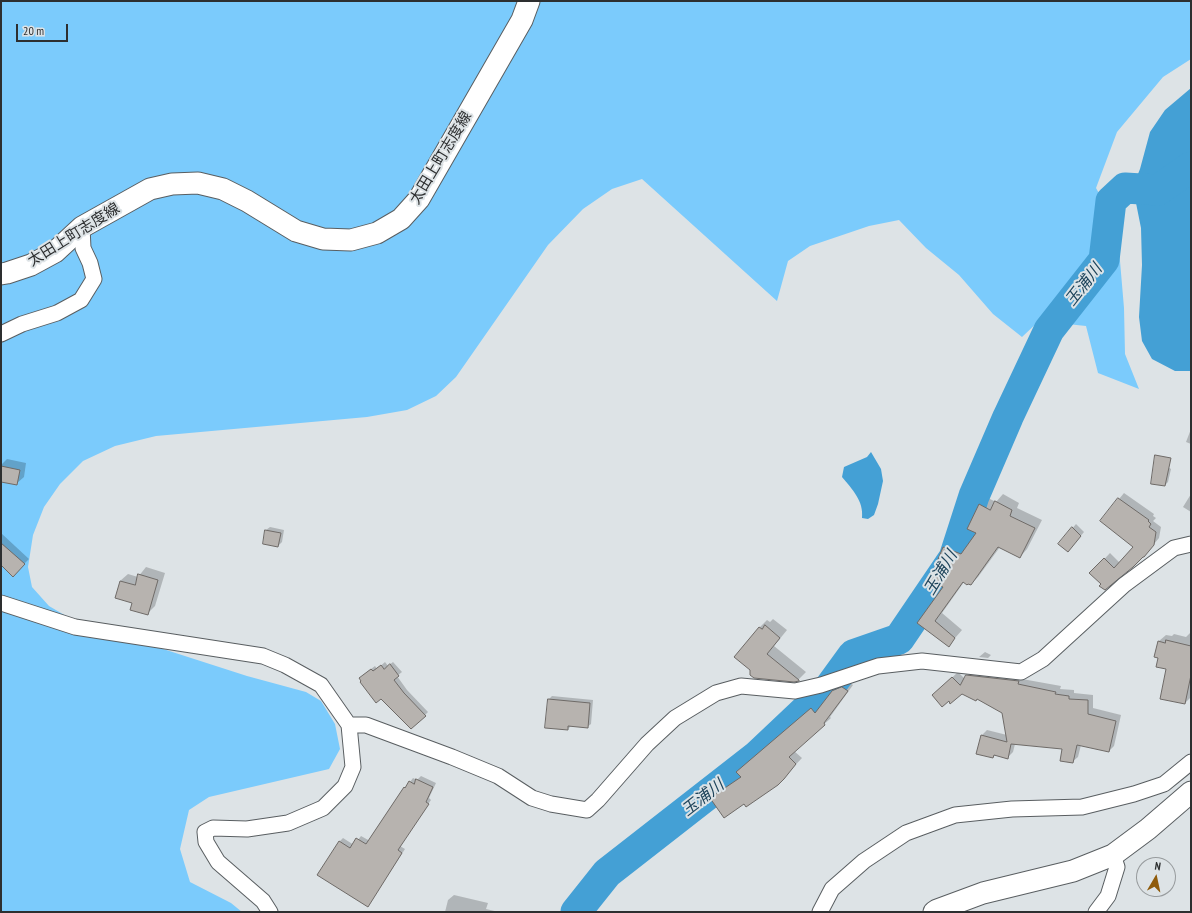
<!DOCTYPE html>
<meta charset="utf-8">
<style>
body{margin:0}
#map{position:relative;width:1192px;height:913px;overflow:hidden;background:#dde3e6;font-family:"PT Sans Narrow",sans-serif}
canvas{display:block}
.frame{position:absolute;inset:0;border:2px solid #2d2f30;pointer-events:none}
.north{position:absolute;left:1136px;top:857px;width:40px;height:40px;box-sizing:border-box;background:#dde3e6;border:1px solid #979b9d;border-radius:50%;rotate:9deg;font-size:11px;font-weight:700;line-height:16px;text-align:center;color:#2d2f30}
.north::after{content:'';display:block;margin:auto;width:14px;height:18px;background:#8f5b0b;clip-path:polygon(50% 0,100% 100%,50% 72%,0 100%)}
.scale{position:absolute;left:16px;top:24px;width:52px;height:18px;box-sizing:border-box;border:2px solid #2d2f30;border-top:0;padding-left:5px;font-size:12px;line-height:14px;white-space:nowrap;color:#2d2f30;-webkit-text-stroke:3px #dde3e6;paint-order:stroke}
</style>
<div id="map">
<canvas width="1192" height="913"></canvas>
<div class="frame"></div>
<div class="north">N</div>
<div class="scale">20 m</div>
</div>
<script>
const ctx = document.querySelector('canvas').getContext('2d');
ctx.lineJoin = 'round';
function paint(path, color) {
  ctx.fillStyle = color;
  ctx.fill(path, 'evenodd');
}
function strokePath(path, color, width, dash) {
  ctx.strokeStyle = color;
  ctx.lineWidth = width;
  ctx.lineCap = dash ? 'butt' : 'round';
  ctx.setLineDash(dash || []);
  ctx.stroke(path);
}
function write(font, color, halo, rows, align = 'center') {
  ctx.font = font + ' "PT Sans Narrow","Noto Sans JP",sans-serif';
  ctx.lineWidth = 4;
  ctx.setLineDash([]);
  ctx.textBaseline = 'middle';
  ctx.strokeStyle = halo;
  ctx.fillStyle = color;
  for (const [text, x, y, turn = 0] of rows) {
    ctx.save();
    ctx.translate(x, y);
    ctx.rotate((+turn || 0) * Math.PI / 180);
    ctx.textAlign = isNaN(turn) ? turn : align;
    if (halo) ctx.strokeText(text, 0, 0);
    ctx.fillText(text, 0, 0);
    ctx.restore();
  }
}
paint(new Path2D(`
 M1 1H1191V59L1163 77 1117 132 1096 188 1117 226 1124 308 1125 354 1139 389 1098 373 1086 326 1039 321 1022 337 993 314 959 275 926 248 899 220 869 226 810 246 788 261 777 301 642 179 612 189 583 209 548 245 456 377 436 396 407 410 367 417 156 436 115 446 83 461 60 484 44 507 33 535 28 567 32 587 49 606 73 620 247 676 306 692 321 701 335 724 340 749 329 769 209 797 189 810 180 849 190 882 231 903 242 912H1Z`), '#7bcbfc');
paint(new Path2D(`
 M1191 88V371H1175L1152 359 1142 341 1139 317 1142 265 1141 228 1136 203 1125 188 1136 179 1140 169 1150 132 1165 110Z
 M871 452 881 469 883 481 878 504 874 515 868 519 862 518C864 501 852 489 842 477L844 467 867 457Z`), '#44a0d5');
paint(new Path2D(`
 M1191 429V444L1186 442Z
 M7 459 26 463 24 477 16 484 1 481V465Z
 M1158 460 1171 469 1168 482 1165 485Z
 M1124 493 1154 514 1153 516 1156 518 1153 521 1161 527 1159 538 1144 556 1102 584 1091 573 1110 553 1120 563 1134 547 1101 521Z
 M1003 494 1019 503 1017 508 1042 520 1027 549 1020 557 1000 547 978 577 971 584 964 582 942 613 962 630 949 645 918 623 945 587 944 548 951 540 967 547 977 533 980 505 988 498 996 502Z
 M1191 494V512L1183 507Z
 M1076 524 1084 532 1071 548 1059 544Z
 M270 527 284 530 282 542 278 546 264 543 266 530Z
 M1 533 29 559 13 575 3 566 1 567Z
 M146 567 165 573 155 606 147 614 133 602 120 581 128 574 138 577Z
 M773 619 787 630 774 646 806 672 799 679 794 681 751 670 735 657 760 627 767 620 770 622Z
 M1191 632V697L1185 703 1167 668 1160 657 1159 641 1166 635 1172 636 1174 634 1186 637Z
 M985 652 991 655 988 658 979 657Z
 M385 662 388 666 393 662 402 672 397 676 407 690 428 712 425 715 363 675 375 666 377 669Z
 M972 670 1061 686 1060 689 1074 690V693L1093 695V708L1121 715 1114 746 1109 751 1081 745 1078 757 1072 762 1063 748 1015 744 1013 752 1007 758 995 755 993 757 982 735 987 730 1007 735 1003 712 977 698 961 693 939 690 958 672 965 679Z
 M849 682 853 685 830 717 831 718 794 751 802 758 784 777 744 803 711 798 717 792 741 776 744 766 817 702 821 707 839 685Z
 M552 696 593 700 591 724 587 727 571 726 568 729 549 699Z
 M421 776 436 783 429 798 431 800 400 846 405 849 368 906 340 841 343 838 354 845 361 836 370 841 410 782 413 778 417 780Z
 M454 895 488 903 486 909 499 912H445L448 900Z`), '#0003');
strokePath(new Path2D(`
 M576 912 607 873 757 756 829 688 853 655 899 639 954 558 974 496 1008 417 1049 330 1104 260 1111 201 1125 188 1158 190 1191 167`), '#44a0d5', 31);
const building = new Path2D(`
 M1155 455 1171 458 1165 486 1151 484Z
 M1 466 20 470 17 485 1 482Z
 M1118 498 1149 520 1148 521 1151 524 1149 527 1156 532 1154 545 1144 557H1143L1133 567 1105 590 1099 586 1101 584 1089 573 1104 558 1114 568 1133 547 1100 521Z
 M995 501 1012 510 1010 516 1035 528 1020 558 998 547 971 585 968 584 967 585 963 582 935 621 955 638 949 647 917 623 943 587 929 582 943 547 961 554 976 533 967 529 979 504 990 510Z
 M1072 527 1081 536 1068 552 1058 544Z
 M265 530 281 533 278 547 263 544Z
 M1 543 25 564 13 577 1 565Z
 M138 574 158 580 148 615 130 610 132 603 115 598 120 581 135 585Z
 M765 625 780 638 767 654 799 680V681L794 682 754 678 750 675V670L734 657 759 627 762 629Z
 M1166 640 1191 646V675L1185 704 1160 699 1166 669 1156 667 1158 658 1154 657 1158 641 1165 643Z
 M390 664 399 676 394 680 404 693 426 716 411 729 381 699 376 703 360 682 361 681 359 678 371 669 373 671 381 665 384 669Z
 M966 675 1019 681 1018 684 1056 692 1055 694 1069 696V699L1088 700V714L1116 721 1109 752 1077 745 1073 763 1060 761 1062 749 1011 744 1008 759 994 755 993 758 976 754 981 735 1007 742 1002 713 977 699 976 701 962 694 950 704 949 701 942 707 932 695 952 677 960 685Z
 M842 687 848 691 824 723 825 725 789 757 796 764 784 779 778 785 746 807 744 804 724 818 710 798 741 777 736 772 811 708 815 713 832 691Z
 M548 699 590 703 588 728 568 726V730L545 728Z
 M416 779 433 787 426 802 429 804 398 850 402 853 368 907 317 875 339 841 350 848 356 838 366 844 404 787 405 788 409 781 414 784Z`);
paint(building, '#b7b3af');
strokePath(building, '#6e6a67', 1);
const street = new Path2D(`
 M1 334 22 324 57 313 81 300 94 279 90 263 83 248 82 227
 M1 603 75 627 263 656 285 665 321 685 349 725 353 767 345 786 323 808 288 823 247 829 213 828 205 832 206 842 218 862 263 901 270 912
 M349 725H366L452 757 498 776 532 798 551 804 587 810 598 800 647 744 675 718 716 693 741 686 795 691 821 685 878 666 922 661 1021 672 1043 659 1124 585 1174 548 1191 544
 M820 912 832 889 864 861 906 833 955 815 1012 809 1082 807 1134 794 1164 784 1191 762
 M1096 912 1108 896 1117 867 1113 855`);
const secondary = new Path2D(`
 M1 274 7 273 31 265 55 252 82 227 150 189 172 184 198 183 223 189 247 201 296 231 323 239 351 240 377 233 401 219 419 199 522 20 529 1
 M934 912 937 910 983 893 1073 871 1113 855 1148 829 1191 792`);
strokePath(street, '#595e61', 17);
strokePath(secondary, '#595e61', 23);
strokePath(street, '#fff', 15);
strokePath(secondary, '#fff', 21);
write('15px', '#2d2f30', '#dde3e6', [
 ["太田上町志度線",441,158,-59],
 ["太田上町志度線",74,235,-32]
]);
write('italic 16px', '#1e445b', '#dde3e6', [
 ["玉浦川",1084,285,-52],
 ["玉浦川",941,573,-59],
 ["玉浦川",703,798,-38]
]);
</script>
